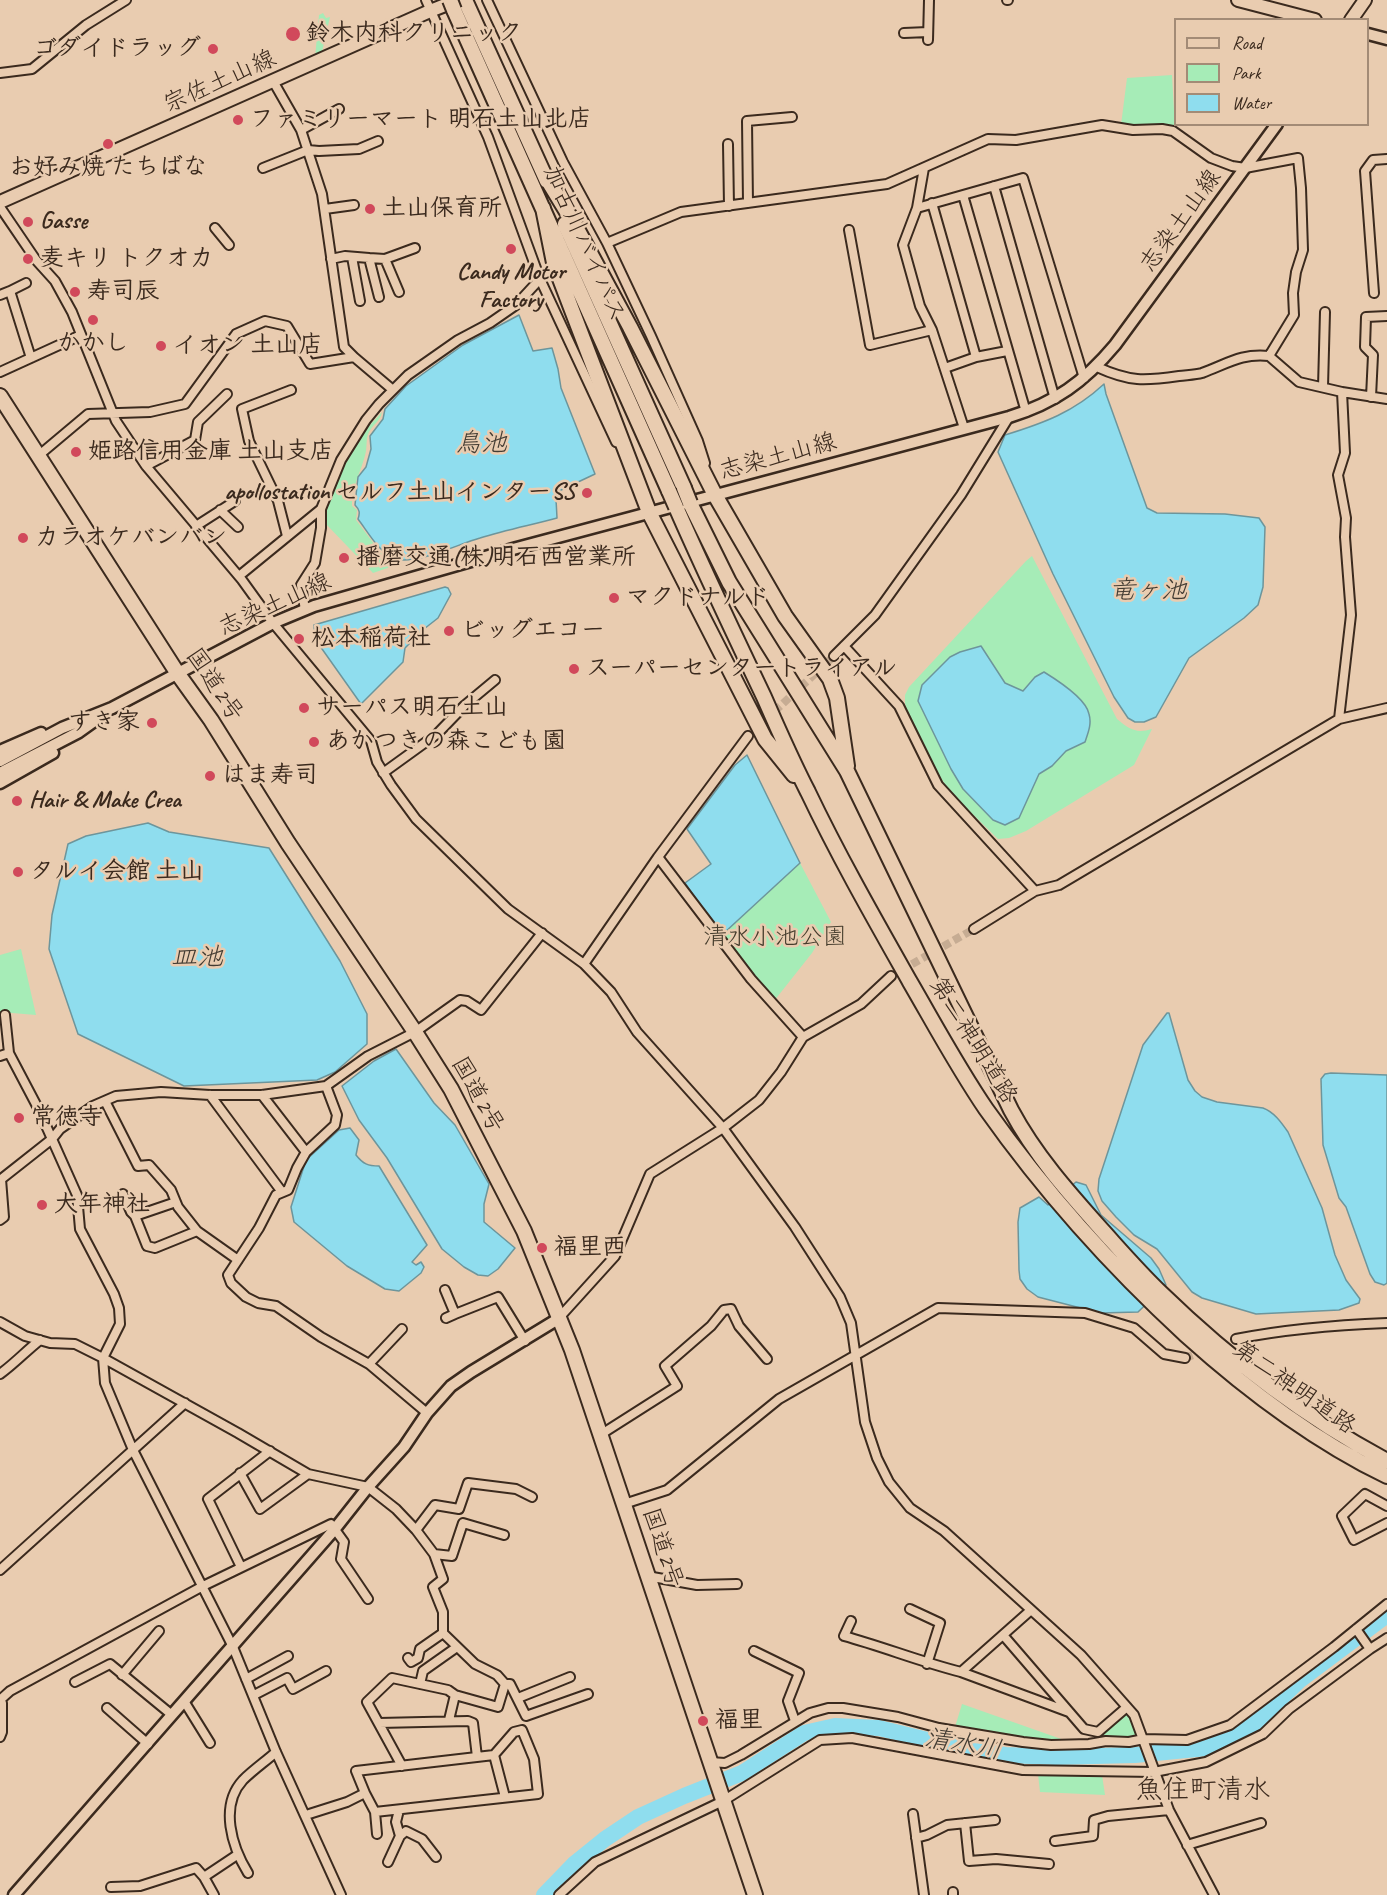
<!DOCTYPE html>
<meta charset="utf-8">
<style>
body{margin:0}
#map{position:relative;width:1387px;height:1895px;overflow:hidden;background:#e9ccb0;font-family:Caveat,sans-serif}
canvas{display:block}
.legend{position:absolute;left:1174px;top:18px;width:195px;height:108px;box-sizing:border-box;background:#e9ccb0;border:2px solid #a38b76;margin:0;padding:8px 10px;list-style:none;font-size:18px;color:#3b2a1e}
.legend li{display:flex;align-items:center;gap:12px;height:30px}
.legend b{width:30px;border:2px solid #a38b76}
</style>
<div id="map">
<canvas width="1387" height="1895"></canvas>
<ul class="legend">
<li><b style="height:8px;background:#e9ccb0"></b>Road</li>
<li><b style="height:16px;background:#a6ecb7"></b>Park</li>
<li><b style="height:16px;background:#8fddee"></b>Water</li>
</ul>
</div>
<script>
const ctx = document.querySelector('canvas').getContext('2d');
ctx.lineJoin = 'round';
function paint(path, color) {
  ctx.fillStyle = color;
  ctx.fill(path, 'evenodd');
}
function strokePath(path, color, width, dash) {
  ctx.strokeStyle = color;
  ctx.lineWidth = width;
  ctx.lineCap = dash ? 'butt' : 'round';
  ctx.setLineDash(dash || []);
  ctx.stroke(path);
}
function write(font, color, halo, rows, align = 'center') {
  ctx.font = font + ' Caveat,"Klee One",sans-serif';
  ctx.lineWidth = 5;
  ctx.setLineDash([]);
  ctx.textBaseline = 'middle';
  ctx.strokeStyle = halo;
  ctx.fillStyle = color;
  for (const [text, x, y, turn = 0] of rows) {
    ctx.save();
    ctx.translate(x, y);
    ctx.rotate((+turn || 0) * Math.PI / 180);
    ctx.textAlign = isNaN(turn) ? turn : align;
    if (halo) ctx.strokeText(text, 0, 0);
    ctx.fillText(text, 0, 0);
    ctx.restore();
  }
}
paint(new Path2D(`
 M323 13 326 18 330 17 321 56 315 58 319 15Z
 M1172 75 1175 129 1121 125 1127 78Z
 M382 412C380 422 373 424 369 432 366 437 367 445 366 451 362 471 352 484 352 506L357 510 356 520 381 553 402 563 373 573 325 523 323 509 343 461 357 439Z
 M1032 556 1117 719C1129 729 1136 734 1152 729L1134 765 1026 831 1009 838 998 839 950 792 931 763 909 721 905 703V695L909 687 1026 561Z
 M800 863 831 922 812 953 774 1001 719 932 721 929 724 932Z
 M21 949 36 1015 0 1012V955Z
 M962 1704 1064 1740 1017 1737 955 1727Z
 M1125 1714 1128 1715 1139 1737 1128 1739 1100 1736Z
 M1038 1774 1102 1775 1105 1795 1040 1792Z`), '#a6ecb7');
const water = new Path2D(`
 M519 315 533 351 552 348 558 369 561 388 595 474 559 491 556 499 557 518C531 525 505 530 480 538 458 544 417 565 396 559 379 553 368 532 358 519 360 513 360 510 355 505L358 477 366 467 371 449 370 436 383 419 385 409 406 386 463 345Z
 M1104 384 1106 394 1147 508 1157 513 1225 514 1259 518 1265 527 1263 587 1258 605 1244 618 1189 658 1156 717 1144 722H1135L1128 718 1114 697 1053 574 998 452 1005 435C1044 423 1074 412 1104 384Z
 M445 587 448 588 451 594 438 618 424 629 405 648 403 662 361 704 315 639 314 625Z
 M981 646 1005 683 1023 691 1035 677 1044 672C1057 680 1086 698 1089 714 1092 724 1088 733 1085 742L1066 751 1052 766 1039 774 1019 818 1005 825 993 820 963 789 951 769 918 701 922 685 950 657 960 652Z
 M747 755 800 863 724 933 721 930 719 932 685 883 711 864 687 829 735 765Z
 M148 823 169 832 269 848 340 961 367 1014V1044L335 1072 317 1080 184 1086 78 1034 49 949 52 915 68 844 86 836Z
 M1167 1013H1169L1188 1080 1195 1091 1202 1097 1217 1102 1263 1108C1274 1112 1281 1122 1288 1132L1322 1208 1335 1255 1346 1280 1360 1299 1359 1303 1339 1310 1256 1314 1202 1298 1192 1292 1157 1249 1134 1235 1116 1217 1102 1201 1098 1191 1099 1179 1143 1045Z
 M396 1049 434 1103 455 1125 489 1184 484 1204V1222L515 1248 498 1269 488 1276 478 1275 464 1267 442 1249 387 1158 359 1120 342 1086 374 1061Z
 M1331 1073 1387 1075V1283L1384 1285 1375 1282 1370 1274 1346 1207 1339 1198 1323 1145 1321 1079 1325 1074Z
 M350 1128 359 1140 356 1155C363 1164 368 1166 379 1166L427 1245 412 1262 416 1265 421 1262 424 1267 421 1273 399 1291 385 1289 347 1266 294 1222 291 1207 306 1160 339 1130Z
 M1076 1182 1086 1185 1101 1215 1151 1258 1159 1269 1166 1285 1138 1312 1100 1313 1038 1297 1027 1289 1020 1279 1019 1270 1018 1222 1020 1208 1039 1197 1048 1205Z`);
paint(water, '#8fddee');
strokePath(water, '#6d959b', 1.5);
strokePath(new Path2D(`
 M544 1895 574 1864 605 1839 638 1817 684 1796 742 1773 804 1733 835 1726 879 1728 972 1751 1006 1755 1055 1757 1135 1755 1207 1748 1254 1724 1300 1680 1387 1615`), '#8fddee', 16);
strokePath(new Path2D(`
 M748 736 834 656
 M891 976 974 929
 M1185 1358 1207 1350`), '#c6ac93', 8, [8, 4]);
const street = new Path2D(`
 M426 0 488 137 540 279 616 442
 M487 0 563 162 607 243 651 336 698 441 705 463
 M1007 0H1008
 M904 33 928 32
 M928 40 929 0
 M0 73 32 69 86 25 126 0
 M273 81 301 130 322 194 344 347 354 357
 M301 130 339 109
 M728 144 729 206
 M263 168 308 150 319 151 359 149 378 141
 M924 168 917 208 903 245 920 306 932 330 964 428
 M994 186 1055 399
 M963 195 1026 412
 M748 203 747 121 792 117
 M932 203 976 357
 M0 207 36 260 55 281 72 312 116 421 146 466 242 580 273 623 371 741 377 762 391 785 416 819 508 909 584 964 611 992 637 1032 723 1128 795 1227 840 1297 851 1323 865 1422 877 1458 889 1482 910 1508 944 1531 1081 1655 1134 1715 1169 1810 1214 1895
 M917 208 1023 178 1084 378
 M325 209 354 205
 M215 228 229 245
 M849 230 870 345 932 330
 M607 243 681 212 887 184 988 139 1016 140 1102 125 1133 130 1162 129 1173 131 1211 158 1232 166 1245 168 1298 158 1301 188 1303 250 1296 272 1293 293 1294 315 1269 356C1241 353 1227 364 1202 373 1195 375 1186 375 1179 376 1144 381 1130 382 1097 367
 M352 257 360 301
 M369 258 385 259 399 292
 M331 259 345 256 369 258 379 297
 M385 259 415 248
 M10 291 26 283
 M1374 293 1365 171 1373 160 1387 159
 M0 295 10 291 31 358
 M1269 356 1299 382 1342 392 1345 453 1338 475 1346 518 1345 537 1351 615 1339 719
 M945 368 976 357 1007 351
 M0 372 81 335
 M1323 387 1325 312
 M1342 392 1387 399
 M1371 397 1373 355 1365 347 1366 317 1387 316
 M38 456 88 414 150 412 185 404 236 334 265 321 287 326 310 364 354 357 393 390
 M146 466 195 440 198 422 227 394
 M220 510 238 527
 M196 526 235 501
 M287 536 278 501 249 441 242 409 291 390
 M239 576 321 509
 M305 610 301 585 315 563 321 528V509L341 460 366 420 379 404 408 375 458 340 490 323 516 305 540 279
 M844 646 899 706 938 785 1035 891
 M834 656 875 615 961 495 1009 417
 M383 773 437 734 465 705 495 680
 M658 857 751 979 803 1037
 M974 929 1035 891 1059 885 1339 719 1387 708
 M584 964 658 857 748 736
 M5 1015 9 1053 39 1110 77 1195 80 1229 114 1294 119 1308 120 1324 103 1358 105 1383 133 1450 233 1647 276 1752 341 1895
 M0 1056 9 1053
 M326 1086 337 1115 335 1125 306 1152 297 1168 288 1190 276 1195 259 1228 228 1275 231 1283 246 1297 258 1303 276 1306 321 1337 369 1364 427 1413
 M210 1095 282 1192
 M262 1095 306 1152
 M105 1101 138 1166 149 1165 171 1190 178 1207 197 1231 238 1260
 M0 1180 52 1139 60 1129 93 1106 116 1096 161 1092 210 1095H262L326 1086 368 1056 415 1032 460 1000 467 1001 481 1010 542 933
 M123 1194 131 1212 135 1216
 M176 1202 135 1216 147 1246 155 1248 197 1231
 M0 1220 4 1217 1 1179
 M445 1290 455 1314 498 1297 525 1341
 M446 1318 455 1314
 M558 1319 615 1256 650 1174 723 1128 759 1100 781 1072 803 1037 861 1004 891 976
 M0 1322 25 1336 50 1343 75 1344 103 1358 238 1433 308 1474 368 1487 396 1509 416 1530 434 1554 443 1579 433 1587 443 1612V1633L475 1664 497 1675 505 1684H510L526 1716 588 1694
 M1236 1339C1286 1329 1336 1325 1387 1323
 M369 1364 402 1329
 M0 1374C14 1364 26 1351 40 1340
 M600 1435 677 1386 665 1366 711 1326 724 1310 731 1309 739 1326 767 1359
 M240 1473 260 1509 308 1474
 M624 1504 667 1490 779 1399 938 1308 1085 1313 1134 1328 1164 1354 1185 1358
 M1387 1506 1365 1494 1342 1516 1354 1540 1387 1523
 M416 1530 435 1505 459 1509 468 1483 516 1489 532 1497
 M434 1554 452 1556 463 1523 504 1535
 M241 1567 208 1499 270 1451
 M0 1570 185 1403
 M647 1576 697 1585 737 1584
 M910 1609 940 1623 927 1664
 M1031 1610 961 1672 1069 1712
 M851 1621 844 1636C884 1647 921 1662 961 1672
 M1356 1629 1370 1649
 M1003 1635 1084 1729 1098 1732 1127 1707
 M754 1651 799 1673 788 1701 795 1721
 M408 1658 411 1662 418 1658 420 1649 443 1633
 M122 1675 159 1631
 M246 1679 288 1656
 M75 1682 110 1664 172 1715
 M420 1684 423 1671 457 1647
 M254 1695 287 1678 293 1689 326 1671
 M455 1695 498 1707 505 1684
 M518 1698 570 1677
 M0 1700 10 1691 203 1586 331 1524 344 1542 341 1559 368 1599
 M0 1701 2 1703V1732L0 1737
 M184 1701 210 1743
 M107 1708 148 1744
 M379 1723 468 1721 473 1723 477 1757
 M494 1755 505 1797
 M710 1762 725 1763 741 1755 810 1713 828 1708H843L898 1717 939 1728 1023 1742 1051 1745 1089 1744 1106 1741 1129 1742 1144 1739 1187 1740 1230 1725 1334 1647 1387 1604
 M402 1766 367 1702 392 1678 448 1690 455 1695 449 1720
 M365 1793 356 1771 494 1755 514 1732 522 1730 534 1759 538 1794 375 1812
 M913 1814 924 1895
 M306 1815 347 1802 365 1793 375 1812 377 1834
 M965 1823 969 1861 996 1859 1049 1864
 M400 1836 406 1831 422 1839 436 1857
 M916 1838 927 1835 947 1825 995 1820
 M1055 1841 1093 1836 1094 1820 1108 1816 1169 1810
 M1187 1845 1261 1823
 M388 1862 400 1836 396 1822 399 1810
 M248 1873C232 1847 219 1806 243 1780 253 1770 266 1761 276 1752
 M204 1877 237 1855
 M111 1887 140 1886 196 1868 204 1877 214 1895
 M953 1892V1895
 M559 1895 595 1862 723 1801 820 1740 852 1738 1023 1770 1154 1772 1206 1762 1263 1734 1289 1709 1370 1649 1387 1638`);
const secondary = new Path2D(`
 M1368 34 1387 39
 M0 751 41 733
 M0 761 62 728 112 708 273 623 314 606 513 549 1009 417C1055 403 1084 382 1115 345L1277 124
 M0 773 79 732 100 717
 M0 783 53 753
 M14 1895 334 1530 368 1487 404 1447 427 1413 451 1386 471 1372 558 1319`);
const primary = new Path2D(`
 M1238 0 1315 20
 M1351 20 1365 0
 M0 202 430 11 458 0`);
const highway = new Path2D(`
 M465 0 547 181
 M454 10 669 491
 M544 174 575 225 630 327 715 495 785 616 830 679 837 698 847 766
 M543 208 554 263 649 512 765 739 794 775
 M565 224 684 488
 M0 396 178 674 211 720 288 843 415 1032 451 1089 524 1231 572 1350 755 1895
 M690 503 729 582 847 771 1011 1110C1035 1155 1068 1192 1102 1230 1121 1251 1140 1273 1161 1293 1228 1358 1305 1417 1387 1461
 M676 507C704 571 734 634 764 697 778 729 792 761 808 792 839 857 875 920 910 982 935 1025 958 1068 986 1109 1044 1191 1112 1267 1186 1335 1247 1390 1313 1440 1387 1476`);
strokePath(street, '#3b2a1e', 12);
strokePath(secondary, '#3b2a1e', 15);
strokePath(primary, '#3b2a1e', 16);
strokePath(highway, '#3b2a1e', 18);
strokePath(street, '#e9ccb0', 8);
strokePath(secondary, '#e9ccb0', 10);
strokePath(primary, '#e9ccb0', 12);
strokePath(highway, '#e9ccb0', 14);
const highwayBridge = new Path2D(`
 M450 0 454 10
 M684 488 690 503
 M669 491 676 507`);
strokePath(highwayBridge, '#3b2a1e', 18, []);
strokePath(highwayBridge, '#e9ccb0', 14);
for (const [x, y, r, color] of [
 [293,34,8,"#d1495b"],
 [213,49,6,"#d1495b"],
 [238,120,6,"#d1495b"],
 [108,144,6,"#d1495b"],
 [370,209,6,"#d1495b"],
 [28,222,6,"#d1495b"],
 [511,249,6,"#d1495b"],
 [28,259,6,"#d1495b"],
 [75,292,6,"#d1495b"],
 [93,320,6,"#d1495b"],
 [161,346,6,"#d1495b"],
 [76,452,6,"#d1495b"],
 [587,493,6,"#d1495b"],
 [23,538,6,"#d1495b"],
 [344,558,6,"#d1495b"],
 [614,598,6,"#d1495b"],
 [449,631,6,"#d1495b"],
 [299,639,6,"#d1495b"],
 [574,669,6,"#d1495b"],
 [304,708,6,"#d1495b"],
 [152,723,6,"#d1495b"],
 [314,742,6,"#d1495b"],
 [210,776,6,"#d1495b"],
 [17,801,6,"#d1495b"],
 [18,872,6,"#d1495b"],
 [19,1118,6,"#d1495b"],
 [42,1205,6,"#d1495b"],
 [542,1248,6,"#d1495b"],
 [703,1721,6,"#d1495b"]
]) {
  const dot = new Path2D();
  dot.arc(x, y, r, 0, 2 * Math.PI);
  ctx.fillStyle = color;
  ctx.fill(dot);
  strokePath(dot, '#e9ccb0', 2);
}
write('bold 24px', '#3b2a1e', '#e9ccb0', [
 ["鈴木内科クリニック",306,34],
 ["ゴダイドラッグ",201,49,"right"],
 ["ファミリーマート 明石土山北店",250,120],
 ["お好み焼 たちばな",108,168,"center"],
 ["土山保育所",382,209],
 ["Gasse",40,222],
 ["麦キリ トクオカ",40,259],
 ["Candy Motor",511,273,"center"],
 ["Factory",511,301,"center"],
 ["寿司辰",87,292],
 ["かかし",93,344,"center"],
 ["イオン 土山店",173,346],
 ["姫路信用金庫 土山支店",88,452],
 ["apollostation セルフ土山インターSS",575,493,"right"],
 ["カラオケバンバン",35,538],
 ["播磨交通(株)明石西営業所",356,558],
 ["マクドナルド",626,598],
 ["ビッグエコー",461,631],
 ["松本稲荷社",311,639],
 ["スーパーセンタートライアル",586,669],
 ["サーパス明石土山",316,708],
 ["すき家",140,723,"right"],
 ["あかつきの森こども園",326,742],
 ["はま寿司",222,776],
 ["Hair & Make Crea",29,801],
 ["タルイ会館 土山",30,872],
 ["常徳寺",31,1118],
 ["大年神社",54,1205],
 ["福里西",554,1248],
 ["福里",715,1721]
], 'left');
write('24px', '#3b2a1e', '#e9ccb0', [
 ["宗佐土山線",220,82,-24],
 ["志染土山線",1181,221,-54],
 ["加古川バイパス",584,244,66],
 ["志染土山線",778,457,-15],
 ["志染土山線",275,605,-24],
 ["国道2号",214,685,56],
 ["第二神明道路",973,1041,58],
 ["国道2号",477,1095,61],
 ["第二神明道路",1294,1388,35],
 ["国道2号",662,1548,72]
]);
write('24px', '#463d2d', '#e9ccb0', [
 ["清水小池公園",775,938]
]);
write('italic 26px', '#433c33', '#e9ccb0', [
 ["鳥池",481,444],
 ["竜ヶ池",1148,591],
 ["皿池",197,958],
 ["清水川",963,1745,10]
]);
write('27px', '#3b2a1e', '#e9ccb0', [
 ["魚住町清水",1203,1791]
]);
</script>
